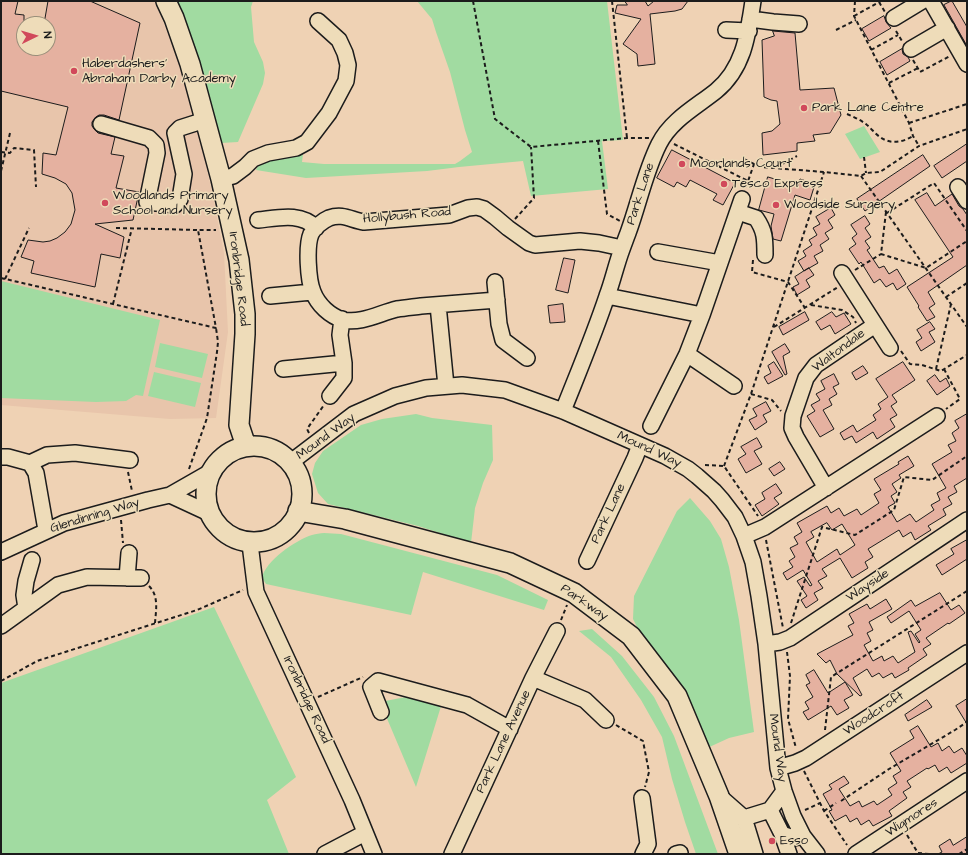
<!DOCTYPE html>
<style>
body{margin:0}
#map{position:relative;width:968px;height:855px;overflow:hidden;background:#efd2b4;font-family:"Architects Daughter",sans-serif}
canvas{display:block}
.frame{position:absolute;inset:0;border:2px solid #1c1c1c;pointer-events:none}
.north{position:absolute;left:16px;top:16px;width:40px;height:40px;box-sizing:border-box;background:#eedcb9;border:1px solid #9a8f7a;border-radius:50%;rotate:85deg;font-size:11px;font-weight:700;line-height:16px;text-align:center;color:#1c1c1c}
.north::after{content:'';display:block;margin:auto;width:14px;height:18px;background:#d1495b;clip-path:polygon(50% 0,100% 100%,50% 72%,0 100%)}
</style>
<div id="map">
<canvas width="968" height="855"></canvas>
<div class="frame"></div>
<div class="north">N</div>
</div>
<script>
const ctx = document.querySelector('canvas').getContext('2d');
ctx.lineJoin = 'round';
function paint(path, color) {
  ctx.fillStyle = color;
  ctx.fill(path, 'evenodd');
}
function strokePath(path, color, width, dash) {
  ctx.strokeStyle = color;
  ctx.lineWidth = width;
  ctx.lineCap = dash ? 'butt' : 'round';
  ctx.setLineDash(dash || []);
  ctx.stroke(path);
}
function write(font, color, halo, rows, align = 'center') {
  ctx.font = font + ' "Architects Daughter",sans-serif';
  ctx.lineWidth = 3;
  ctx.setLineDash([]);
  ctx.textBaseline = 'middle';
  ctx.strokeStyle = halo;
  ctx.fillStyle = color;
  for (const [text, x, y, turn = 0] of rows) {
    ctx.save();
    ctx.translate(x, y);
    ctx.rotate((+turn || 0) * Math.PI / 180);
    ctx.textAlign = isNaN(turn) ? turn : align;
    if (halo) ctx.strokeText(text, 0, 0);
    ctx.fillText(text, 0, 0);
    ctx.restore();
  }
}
paint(new Path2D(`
 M18 1H155L188 86 212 192 224 253 228 332 216 418 170 419 1 405V80ZM24 24H48V48H24Z`), '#e8c5ab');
paint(new Path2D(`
 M177 1H253L251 7 254 42 263 62 265 73 263 84 238 142 221 143 200 67Z
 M417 1H607L623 140 602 141 608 189 531 196 523 161 459 167 427 171 306 178 256 170 259 163 270 159 303 154 302 162 324 164H455L460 161 472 152 465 130 450 72 436 32 432 19Z
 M864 126 880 152 860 159 845 134Z
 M1 281 160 320 143 396 136 395 126 401 96 402 1 398Z
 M160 343 208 354 202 378 155 367Z
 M154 372 201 383 195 407 148 396Z
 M416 414 432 418 492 425 493 460 483 483 475 508 471 543 418 526 328 504 318 493 312 474 315 463 323 451 361 425 382 419Z
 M690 498 710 521 721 539 729 567 739 620 754 732 729 738 705 749 642 637 633 619 634 596 677 511Z
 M324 533 341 534 497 575 548 600 544 610 423 572 411 615 266 584 262 578C265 561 296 540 312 535 316 534 320 533 324 533Z
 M214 607 296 777 267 800 289 854H1V683Z
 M592 629 622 656 654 697 674 736 718 854H696L685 822 672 779 662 737 641 700 611 657 579 631Z
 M411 696 442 703 416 787 380 702Z`), '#a1dba1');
const building = new Path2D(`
 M1 1H18L15 14 24 15V48H48V24H44L48 1H90L140 23 119 120 104 115H99L95 118 92 122V126L95 130 98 133 115 137 111 154 124 156 116 188 139 192 133 220 95 224 124 237 120 258 101 254 95 287 31 273 34 261 21 257 28 240 43 242 50 241 57 238 65 232 71 224 75 210 72 193 66 184 55 178 42 174 43 153 56 155 68 107 1 91Z
 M625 1H645L648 6 654 1H688L682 9 675 11 650 14 655 64 638 66 637 54 623 44 641 19 615 13 617 5H627Z
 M952 1 967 27V46L944 5Z
 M884 16 886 22 891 28 869 41 862 29Z
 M773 31 795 33 800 90 834 88 841 115 830 133 813 135 815 141 797 143V151L763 155 762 133 772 131 780 124 777 101 771 100 764 97 762 40 774 36Z
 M902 49 903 54 908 57 910 61 887 75 880 62Z
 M967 144V161L942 178 934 166Z
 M672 150 735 183 723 205 713 200 717 194 690 180 686 187 677 182 674 187 657 178Z
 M923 155 930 166 865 211 857 199Z
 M768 177 798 186 800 179 815 184 810 200 795 195 781 241 773 239 771 226 774 214 759 210Z
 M927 193 935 206 952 194 959 206 963 209 967 215V265L928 292 935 304 929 308 935 317 927 321 918 307 919 306 907 287 953 257 915 200Z
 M831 208 835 215 828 220 833 228 825 233 829 239 820 245 823 251 814 256 818 263 804 271 798 261 806 256 803 251 812 245 809 240 817 235 813 228 820 224 816 217Z
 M865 216 870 224 865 228 871 237 865 241 870 248 867 250 879 268 884 266 889 274 897 269 906 284 897 290 893 283 886 287 880 279 874 283 861 262 859 264 849 249 856 244 852 238 857 234 851 225Z
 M564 258 575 260 568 293 556 290Z
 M809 268 814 275 806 280 810 287 797 295 793 287 799 284 795 277Z
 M563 304 565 322 550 323 548 306Z
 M805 312 809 320 783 335 779 327Z
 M832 312 836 317 844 313 851 324 835 334 830 325 821 330 816 322Z
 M930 322 935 329 929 332 935 342 921 351 916 342 922 338 917 330Z
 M785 344 790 352 783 356 787 374 785 375 772 352Z
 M774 362 783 376 768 384 764 377 771 373 768 366Z
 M903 362 915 380 892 395 897 402 891 406 897 415 890 419 895 427 877 439 873 432 856 443 852 436 844 440 840 433 853 425 857 432 876 420 873 415 881 409 878 404 888 397 876 379Z
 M863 366 868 373 856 380 852 373Z
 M834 374 839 384 833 387 837 394 829 399 832 405 823 410 834 429 820 437 807 416 815 411 811 405 820 400 816 394 825 389 821 381Z
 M935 375 940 382 946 378 950 386 937 395 927 381Z
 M766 402 771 411 763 415 767 422 755 430 749 420 757 416 753 409Z
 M967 414V478L954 486 957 492 948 497 952 504 943 509 946 515 928 526 931 530 915 540 911 532 903 537 899 530 868 549 873 557 865 562 868 568 852 578 840 558 822 569 827 576 818 581 823 588 814 593 818 600 806 608 801 600 807 596 797 581 804 577 810 586 812 585 803 570 787 580 783 573 793 567 789 561 795 557 790 548 798 544 794 537 802 532 797 523 827 506 831 513 839 508 844 516 857 509 861 515 879 503 874 494 881 490 874 479 899 464 898 462 908 456 914 466 899 475 901 478 892 484 897 492 891 496 895 503 888 507 897 522 910 514 916 522 934 510 931 505 940 500 937 493 946 488 932 464 952 452 948 445 956 441 952 433 959 428 955 421ZM827 523 832 530 842 524 855 545 840 555 837 549 817 562 806 542 814 537 811 532Z
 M757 438 762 447 754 451 762 464 746 473 738 459 746 454 741 447Z
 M780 462 785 469 774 476 769 469Z
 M776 484 782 493 774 498 779 504 762 516 755 505 765 499 762 493Z
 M967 540V559L942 575 936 565 954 554 951 549Z
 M940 593 951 610 959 605 965 613 949 624 948 623 926 638 931 644 923 649 927 655 908 668 909 670 895 678 892 673 883 678 879 673 872 677 867 669 853 678 862 695 860 696 837 674 830 660 826 663 817 654 853 635 848 626 854 623 849 614 867 604 870 609 886 599 892 609 869 622 873 630 867 633 871 641 864 645 873 661 882 656 884 661 893 656 898 663 915 652 908 632 911 631 919 643 920 642 915 634 921 630 909 611 891 623 887 617 911 600 915 606Z
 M814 670 828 693 845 682 853 695 844 700 849 708 837 715 831 706 808 720 803 712 809 709 805 702 813 697 806 685 810 683 806 675Z
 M967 699V724L956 706Z
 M927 700 932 707 908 721 905 715Z
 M918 726 931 747 938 743 942 751 949 746 954 753 962 748 967 756V763L951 773 947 767 939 772 935 765 928 769 927 768 907 781 911 787 903 792 907 798 889 811 892 816 873 826 869 820 861 825 857 818 850 822 846 815 835 821 829 811 832 810 823 794 832 789 829 785 844 776 849 783 839 789 850 806 859 801 862 807 874 801 877 805 892 795 888 789 897 783 893 776 901 771 890 753 914 738 910 731Z
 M967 837V854H938L942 852 939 846 950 839 953 845Z`);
paint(building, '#e5b1a0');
strokePath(building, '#1c1c1c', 1);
const minor = new Path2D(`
 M931 1 967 64
 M894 18 922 1
 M750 19 773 22 799 24
 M726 30 749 31
 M911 49 947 28
 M101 124 149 138 156 145 157 153 147 202 175 205 180 199 184 174 175 133 180 128 205 120
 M221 179 233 176 245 167 253 159 268 153 296 148 307 142 329 113 346 81 348 65 345 53 339 40 318 21
 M958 187 967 201
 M738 212 756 218C765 231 765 239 765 255
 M258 220C278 218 301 212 316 228
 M658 252 720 263
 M842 273 890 348
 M495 282 499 324 503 340 527 358
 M270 296 312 292
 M607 296 702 315
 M497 300C472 302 446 304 421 306 413 307 404 308 397 309 380 313 361 324 343 320 330 316 318 305 313 292 308 280 306 246 311 234 314 228 322 221 329 218 343 213 351 220 364 222L449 215 468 208 477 207 484 209 495 217 508 228 529 243 535 245 580 241 599 243 622 248
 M438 305 446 386
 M687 354 734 386
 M283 369 344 363
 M330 396 344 378V363L340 335 342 319
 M563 411C578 373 594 335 607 296 613 280 616 265 622 249 624 244 626 238 628 233 639 203 645 172 659 144 671 120 696 107 716 91 744 68 748 34 753 1
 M651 426 687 354 702 315 742 199
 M1 457H8L30 463 47 455 75 453 130 460
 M291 462 354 414 395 396 426 388 462 385 505 390 563 411 665 456 688 469 697 476 714 491 722 500 735 517 744 536 753 562 759 596 766 644 778 768 784 791 793 816 803 836 817 854
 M30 463 36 473 46 530
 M826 488 796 437 792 428 793 416 806 378 816 365 875 325
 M170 495 211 514
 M744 536 765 527 937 416
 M250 544 256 592 352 800 374 854
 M1 552 64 523 148 500 170 495 212 471
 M587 561 635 458 640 445
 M127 578 129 553
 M26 608 24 595 26 581 32 560
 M1 626 58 585 87 577 141 578
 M766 644 780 642 790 638 967 520
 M533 678 585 700 606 720
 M381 712 371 687 378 681 467 705 510 729
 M778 768 795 763 806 758 967 653
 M719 796 744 818 770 810 784 791
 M642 798 648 844 643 854
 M770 810 782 834 794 838 803 836
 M744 818 755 854
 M782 834 789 854
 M325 854 365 833
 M452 854 533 678 557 631
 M676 854 680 853
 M856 854 967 781`);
const major = new Path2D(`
 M166 1 174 18 190 64 221 179 239 260 245 314V334L239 425 246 446
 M206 494a48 48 0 1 1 96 0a48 48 0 1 1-96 0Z
 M298 511 345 519 510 563 574 593 631 636 677 696 719 796 739 854`);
strokePath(minor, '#1c1c1c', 18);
strokePath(major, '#1c1c1c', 22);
strokePath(new Path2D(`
 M473 1 495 119 531 147 627 138H649
 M612 1 627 138
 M855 1 854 16 909 123 913 136 919 146
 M879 2 885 12
 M854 16 881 1
 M836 30 856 20
 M896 31 902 41
 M871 50 898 35
 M913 60 920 72 950 56
 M889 83 918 68
 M847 114C854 117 861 120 867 125 871 128 875 134 880 137 891 145 903 142 913 136
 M909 123 967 104
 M598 141 607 214 620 221
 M674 144 748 181
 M1 152 10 153 14 148 34 150 36 187
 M864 157 866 173
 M744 159 754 164
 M777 167 797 156
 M1 171 10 133
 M861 176 967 327
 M746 187 754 164 761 167 824 172 861 176 866 173 880 172 919 146 967 129
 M886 212 881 254 926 268 967 241
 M887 213 934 183 967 231
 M515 219 534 198 531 147
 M116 228 198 230
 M753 260 752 272 788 282 805 308
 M855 270 881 254
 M1 278 216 328 198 230H216
 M5 279 29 228
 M946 297 967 283
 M113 304 132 228
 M811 305 842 310 853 317 856 323
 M774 327 838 287
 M901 351 910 364 922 365 941 371 967 355
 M936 369 951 304
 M944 369 960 399 946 409
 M751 394 772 400 781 411
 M309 433 307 429 324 405
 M705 465 724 466 758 516
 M724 466 751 394 824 172
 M189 469 207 418 217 352 218 342 216 328
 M128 472 132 491
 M121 520 123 543
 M766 540 783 628
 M149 586C159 596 156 610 155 623
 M561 620 567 605
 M791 623 822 527 855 535 894 510 904 477 932 480 967 456
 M787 652 790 676 788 719 796 748
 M1 681 37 661 197 610 243 590
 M318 697 363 677
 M616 725 643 741 649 772 645 787
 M825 730 831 677 967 591
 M804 771 824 811 847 845
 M841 801 889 769 955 730 967 722
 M805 810 820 803
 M824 811 836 803
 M907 835 918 853
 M918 853 929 854
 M959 854 967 849`), '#1c1c1c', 2, [4, 3]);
strokePath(minor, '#eedcb9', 15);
strokePath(major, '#eedcb9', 19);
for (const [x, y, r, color] of [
 [74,71,4,"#d1495b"],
 [804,108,4,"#d1495b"],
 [682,164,4,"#d1495b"],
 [724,184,4,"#d1495b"],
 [105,203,4,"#d1495b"],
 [776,205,4,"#d1495b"],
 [772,841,4,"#d1495b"]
]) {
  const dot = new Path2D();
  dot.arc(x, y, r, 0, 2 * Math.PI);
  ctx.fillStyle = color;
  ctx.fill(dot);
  strokePath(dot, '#eedcb9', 1.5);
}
write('13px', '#1c1c1c', '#eedcb9', [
 ["Haberdashers'",82,64],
 ["Abraham Darby Academy",82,79],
 ["Park Lane Centre",812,108],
 ["Moorlands Court",690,164],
 ["Tesco Express",732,184],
 ["Woodlands Primary",113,196],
 ["School and Nursery",113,211],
 ["Woodside Surgery",784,205],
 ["Esso",780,841]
], 'left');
write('13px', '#1c1c1c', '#eedcb9', [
 ["Park Lane",641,194,-72],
 ["Hollybush Road",407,216,-5],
 ["Ironbridge Road",238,279,83],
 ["Waltondale",839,351,-37],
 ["Mound Way",326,437,-36],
 ["Mound Way",649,450,25],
 ["Park Lane",609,514,-65],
 ["Glendinning Way",95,516,-17],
 ["Wayside",868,586,-34],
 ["Parkway",584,603,34],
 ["Ironbridge Road",306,700,65],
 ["Woodcroft",874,714,-33],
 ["Park Lane Avenue",504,742,-65],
 ["Mound Way",777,748,82],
 ["Wigmores",912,818,-33]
]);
</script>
